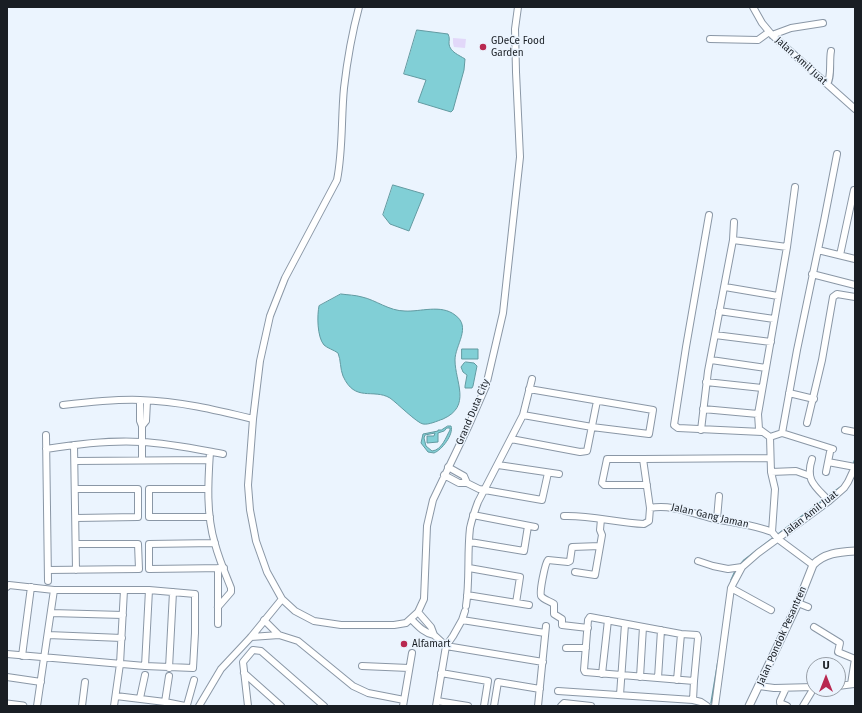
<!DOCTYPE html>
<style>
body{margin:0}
#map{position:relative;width:862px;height:713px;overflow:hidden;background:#ebf4fe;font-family:"Fira Sans",sans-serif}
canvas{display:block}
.frame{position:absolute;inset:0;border:8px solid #191e24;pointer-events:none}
.north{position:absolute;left:806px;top:657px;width:40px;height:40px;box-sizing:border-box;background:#ebf4fe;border:1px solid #979ea7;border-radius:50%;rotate:0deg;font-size:11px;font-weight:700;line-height:16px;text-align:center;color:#191e24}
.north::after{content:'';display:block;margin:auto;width:14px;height:18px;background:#b82850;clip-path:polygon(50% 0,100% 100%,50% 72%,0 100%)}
</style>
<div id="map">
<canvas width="862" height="713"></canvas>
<div class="frame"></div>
<div class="north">U</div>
</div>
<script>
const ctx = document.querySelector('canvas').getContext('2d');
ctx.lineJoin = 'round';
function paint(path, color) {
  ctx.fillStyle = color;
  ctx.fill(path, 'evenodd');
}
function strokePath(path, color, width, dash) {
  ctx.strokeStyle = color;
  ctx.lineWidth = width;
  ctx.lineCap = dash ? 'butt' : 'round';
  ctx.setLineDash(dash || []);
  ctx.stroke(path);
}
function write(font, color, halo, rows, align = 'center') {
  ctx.font = font + ' "Fira Sans",sans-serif';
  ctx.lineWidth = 3;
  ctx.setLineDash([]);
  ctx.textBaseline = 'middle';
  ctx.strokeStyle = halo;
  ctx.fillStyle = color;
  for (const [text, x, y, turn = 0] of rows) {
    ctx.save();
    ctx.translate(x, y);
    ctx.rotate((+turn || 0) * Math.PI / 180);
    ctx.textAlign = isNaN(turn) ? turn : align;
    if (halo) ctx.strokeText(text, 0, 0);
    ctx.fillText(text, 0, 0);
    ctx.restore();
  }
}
paint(new Path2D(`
 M453 38 466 39 465 48 454 47 453 43Z`), '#e2d8f9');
const water = new Path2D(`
 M417 30 448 34C450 38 449 40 449 44 450 52 459 55 465 59L464 70 453 110 451 112 418 102 426 80 404 74Z
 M393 185 424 194 409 231 390 224 383 215Z
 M341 294C348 295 355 295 362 297 376 300 389 311 405 311 420 312 441 304 455 315 472 327 455 345 455 360 455 382 472 406 443 419 437 421 429 425 423 424 417 423 397 403 390 398 373 388 355 403 343 376 340 369 341 360 338 353 334 350 327 348 324 345 317 337 317 315 319 306Z
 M462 349H478V359H462Z
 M466 362 474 363 477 366 473 386 472 388H465V386L467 375 463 372 461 367 464 363Z
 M448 426H451C454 434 442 450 434 453L428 452 421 443 423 434 438 431V430H441ZM447 428H450V430C446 437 442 450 432 451L426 446 424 438 425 435 435 433 434 436H427V443L438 442V433L444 431Z`);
paint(water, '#81cfd6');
strokePath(water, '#629aa1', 1);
strokePath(new Path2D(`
 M853 465 855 459
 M830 494 842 486
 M778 534 823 500
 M739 566 744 560 774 537
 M731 580 736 569
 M711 703 718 661`), '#629aa1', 1.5);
const minor = new Path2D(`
 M753 7 762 23 772 35 855 109
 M772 35 791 28 823 23
 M710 39 758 40 769 32
 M827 84C832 77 829 61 831 51
 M795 187 787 247 758 414 759 429 770 437 782 433 797 350 824 221 837 154
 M709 215 686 347 674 425 678 428 762 432
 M733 240 734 222
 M818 250 855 259
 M840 255 854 190
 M812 274 855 285
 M725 287 778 296
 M719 311 774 319
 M715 335 771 342
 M711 360 766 368
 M706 382 762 388
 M789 393 814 399
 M140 400V421L142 426V460
 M63 405C89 402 115 399 140 400 179 401 216 410 253 419
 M703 409 758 414
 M523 415 592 427 649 434 653 410 529 389
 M807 423 822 360 833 297 837 294 855 297
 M142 426 146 421 147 401
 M701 430 708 371 733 240 787 247
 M845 430 855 432
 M782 433 833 449
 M46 435 48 581
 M770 437 771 472 775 489 772 532 778 539 813 565
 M511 439 580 452 587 451 597 401
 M74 445 76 570
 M46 449C78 444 109 440 141 442 168 443 196 449 223 454
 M210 452C208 482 206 514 215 544 219 559 225 573 231 588V592L218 607
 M643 459H607L602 483 604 485H647
 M812 459C805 481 815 486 829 501
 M75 461 209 460
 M828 462 855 467
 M498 465 559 474
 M448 467 464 476 467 483
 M771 472 796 471 810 476
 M826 472 830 452
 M444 475 459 483H467L479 489 542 500 548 473
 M75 489H138V517L76 518
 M208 489H149V517H210
 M650 508 643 459 770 458
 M473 515 535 527
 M564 516C591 515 617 523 644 524L649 521 650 508C671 504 691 513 711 518 732 523 752 524 772 532
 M717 519 719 496
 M470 542 524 551 528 526
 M215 543 149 544V569L224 568
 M698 561 713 566 728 569 742 567
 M218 568V624
 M469 568 520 577 516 603
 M48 570 139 569 138 544H76
 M575 572 595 575 602 535 600 530 601 519
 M7 587 9 585 54 590
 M731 588 771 610
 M467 595 529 605
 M282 599 267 572 256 541 250 510 248 485 253 419 260 361 270 316 285 278 337 180C343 150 341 119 344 88 347 62 352 33 359 7
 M798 603 808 607
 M466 606C470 580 467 554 470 528 472 519 475 510 478 502L523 415 532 379
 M418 612 431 627 434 635 446 646 543 662
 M51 613 123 615
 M590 617 681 634 697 635 698 638 694 681 585 672 584 670 588 620Z
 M411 619C418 626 424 633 434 635
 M264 620 279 635
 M462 620 545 633
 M814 627 840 643 838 652 855 659 851 684
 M588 628 562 625V619L554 614V604C550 601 544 600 541 596 539 594 545 563 548 560L568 562 570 561 572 547 600 546
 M48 635 122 638
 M251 637 279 635 298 641 353 686 368 693 404 700
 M566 648H586
 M7 654 145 666 193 668 195 633V594L149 590H124
 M22 656 31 587
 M145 666 149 590
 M362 666 409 668
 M169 668 173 592
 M244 673 281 706
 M441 673 488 681 484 706
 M602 674 608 620
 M7 677 41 682
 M640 677 643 627
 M658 678 661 630
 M677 680 681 634
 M759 686 774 688 814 687
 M838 686 854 684
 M786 688 780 701V703L787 706
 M558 691 693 700 701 702 707 706
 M620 695 625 624
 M116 696 165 702 185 706
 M140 698 145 675
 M693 700 694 681
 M437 701 468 706
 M165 702 169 676
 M37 706 54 590H124L120 664 114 706
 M82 706 85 682
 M186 706 187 705 194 680
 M199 706 221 669 251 637 282 599 295 611 314 621 341 625H394L406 623 418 612 424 599 427 526 433 500 469 425 486 386 503 313 520 157 516 72 515 29 518 7
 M248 706 243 662 253 650 261 651 324 706
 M403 706 412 653
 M436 706 446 646 453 636 462 620 465 611
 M494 706 498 682 540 689
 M538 706 546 626
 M561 706 564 703 591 706
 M715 706 731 588 734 582 742 567 758 553 829 501 844 488 848 482 855 467
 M803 706 812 691`);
const tertiary = new Path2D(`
 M7 704 23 706
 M749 706 798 603 813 565C824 553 839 552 855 551`);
strokePath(minor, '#8a97a6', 8);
strokePath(tertiary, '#8a97a6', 9);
strokePath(minor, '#fff', 6);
strokePath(tertiary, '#fff', 7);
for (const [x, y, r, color] of [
 [483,47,4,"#b82850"],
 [404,644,4,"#b82850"]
]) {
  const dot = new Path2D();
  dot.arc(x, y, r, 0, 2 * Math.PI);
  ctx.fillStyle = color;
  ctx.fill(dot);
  strokePath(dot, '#ebf4fe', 1.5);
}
write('10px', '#191e24', '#ebf4fe', [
 ["GDeCe Food",491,41],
 ["Garden",491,53],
 ["Alfamart",412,644]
], 'left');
write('10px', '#191e24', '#ebf4fe', [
 ["Jalan Amil Juat",801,61,42],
 ["Grand Duta City",473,412,-67],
 ["Jalan Amil Juat",811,513,-38],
 ["Jalan Gang Jaman",710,516,13],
 ["Jalan Pondok Pesantren",782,636,-66]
]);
</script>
